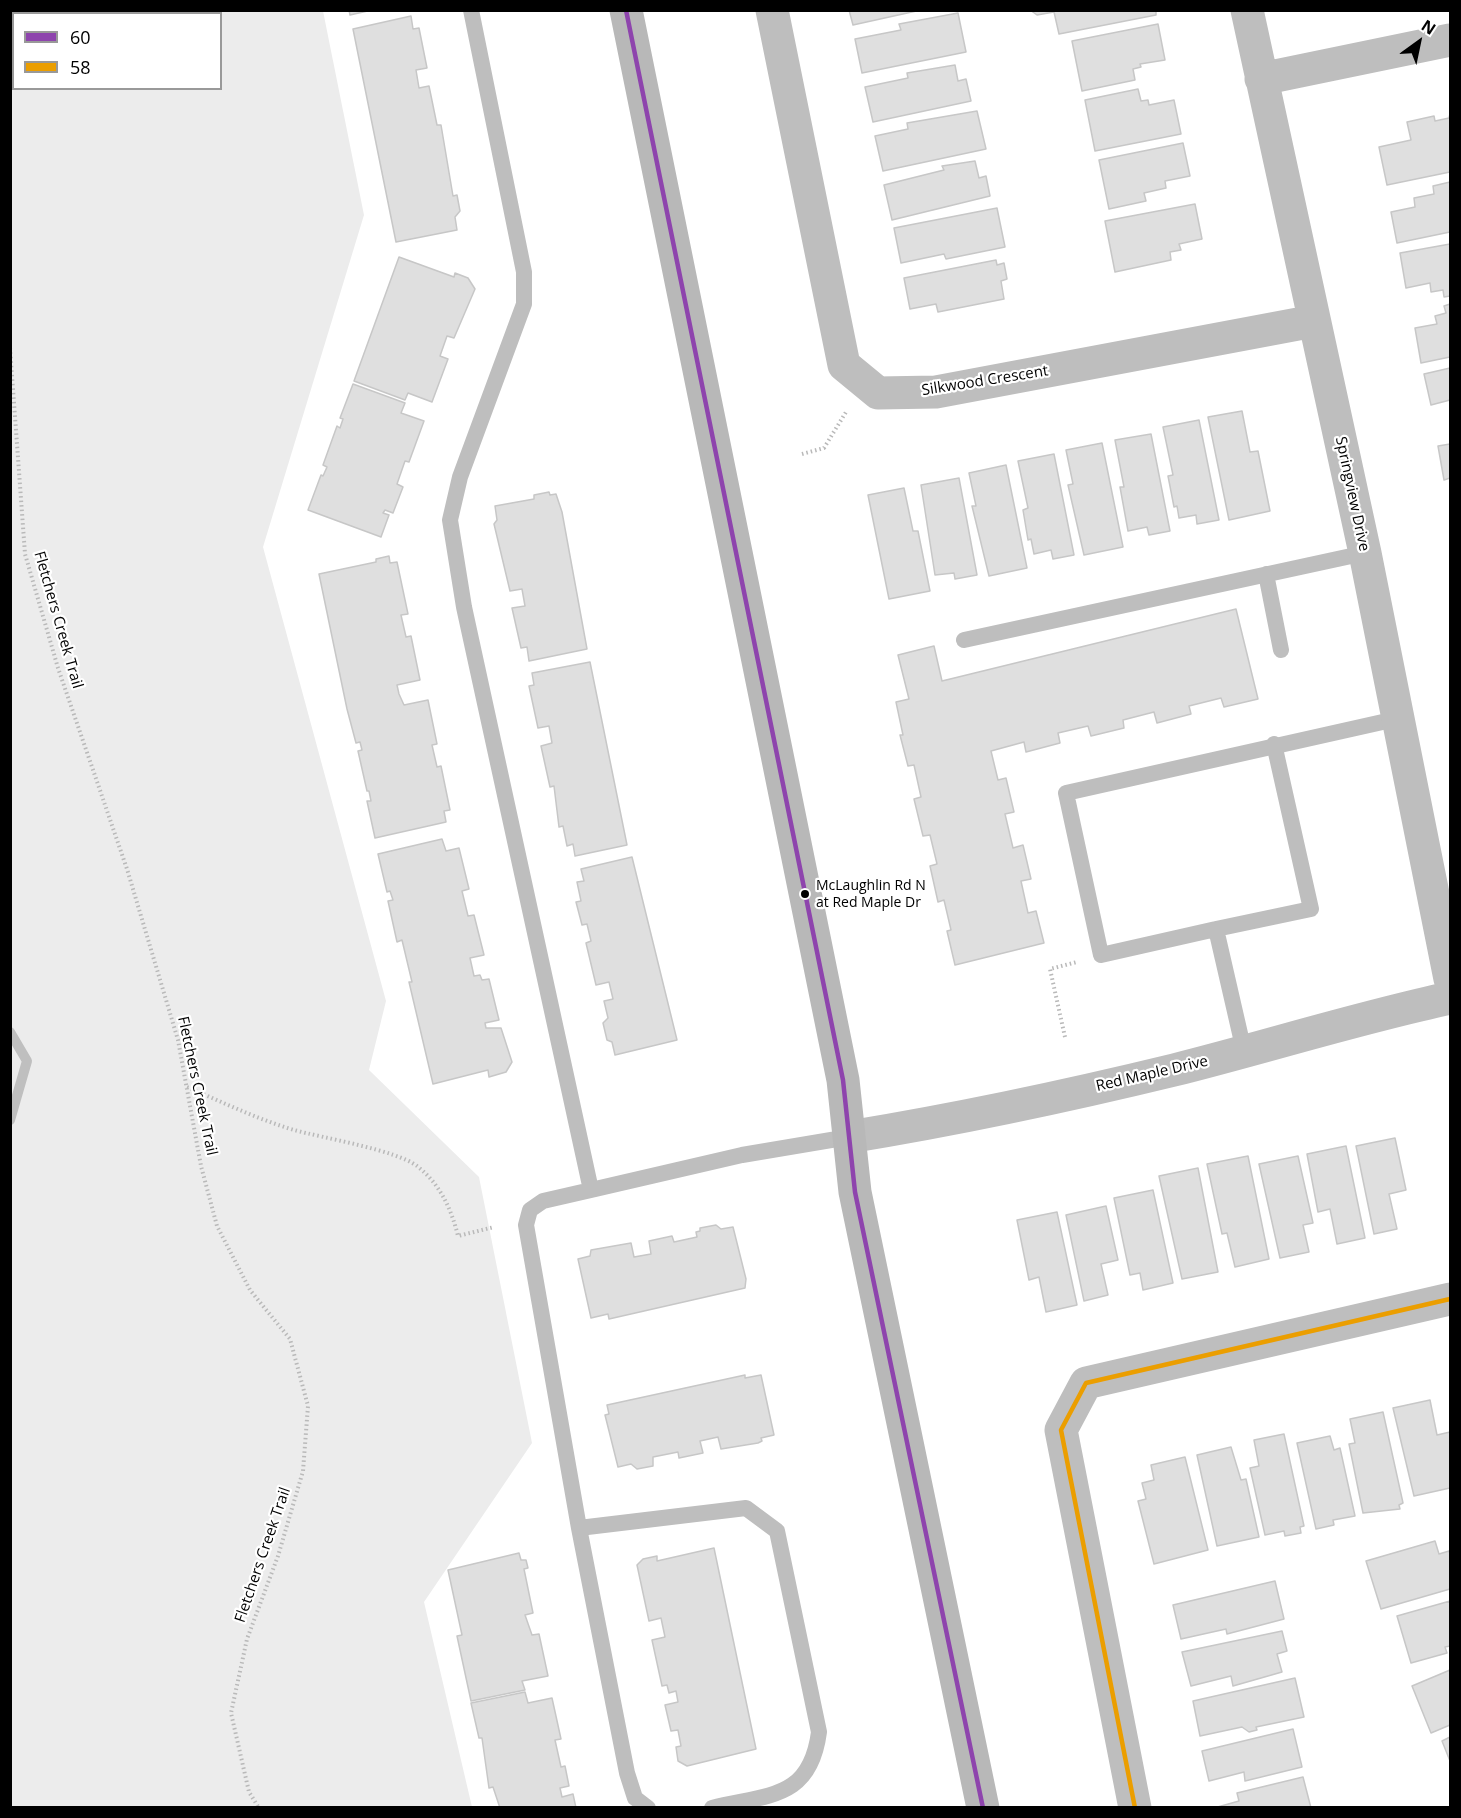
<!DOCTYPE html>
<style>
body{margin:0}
#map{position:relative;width:1461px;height:1818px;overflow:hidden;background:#fff;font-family:"Open Sans",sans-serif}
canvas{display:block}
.frame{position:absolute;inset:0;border:12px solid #000;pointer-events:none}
.legend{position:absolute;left:12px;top:12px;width:210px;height:78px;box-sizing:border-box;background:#fff;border:2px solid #999;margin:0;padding:8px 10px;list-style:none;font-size:18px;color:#000}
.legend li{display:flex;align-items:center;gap:12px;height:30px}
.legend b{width:30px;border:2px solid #999}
.north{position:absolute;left:1389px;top:12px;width:60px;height:60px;-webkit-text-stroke:4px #fff;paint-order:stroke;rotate:33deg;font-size:16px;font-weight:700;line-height:24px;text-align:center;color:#000}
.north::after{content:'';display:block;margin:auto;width:21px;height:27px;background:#000;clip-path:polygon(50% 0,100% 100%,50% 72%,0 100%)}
</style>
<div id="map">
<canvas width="1461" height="1818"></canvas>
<div class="frame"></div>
<ul class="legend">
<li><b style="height:8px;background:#8e44ad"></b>60</li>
<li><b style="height:8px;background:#eb9e00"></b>58</li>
</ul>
<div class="north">N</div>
</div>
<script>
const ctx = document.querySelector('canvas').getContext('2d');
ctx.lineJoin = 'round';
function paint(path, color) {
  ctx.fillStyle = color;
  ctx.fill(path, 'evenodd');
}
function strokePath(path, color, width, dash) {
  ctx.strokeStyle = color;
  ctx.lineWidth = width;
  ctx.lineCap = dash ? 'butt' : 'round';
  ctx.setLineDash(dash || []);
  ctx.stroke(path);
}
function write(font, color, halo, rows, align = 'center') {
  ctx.font = font + ' "Open Sans",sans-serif';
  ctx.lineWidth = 4.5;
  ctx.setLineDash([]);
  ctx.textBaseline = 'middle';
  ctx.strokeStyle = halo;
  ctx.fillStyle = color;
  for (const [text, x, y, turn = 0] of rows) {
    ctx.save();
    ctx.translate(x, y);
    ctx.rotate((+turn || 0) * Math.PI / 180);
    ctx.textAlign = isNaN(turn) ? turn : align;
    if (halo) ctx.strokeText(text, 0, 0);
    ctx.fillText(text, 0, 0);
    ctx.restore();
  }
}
paint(new Path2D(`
 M11 10 323 11 364 215 263 547 386 1001 369 1070 479 1177 532 1443 424 1602 472 1807H11ZM14 14H220V88H14Z`), '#ececec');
strokePath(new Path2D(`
 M10 1032 27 1061 10 1120`), '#bfbfbf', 10);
const building = new Path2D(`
 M349 10H372L350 15Z
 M849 10H921L853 25Z
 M1030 10H1156V15L1059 34 1054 12 1037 15Z
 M958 13 966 52 862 73 855 39 901 30 899 24Z
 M411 16 413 29 419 28 427 68 416 70 419 88 429 86 437 125H441L453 196 457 195 460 211 455 217 457 230 396 242 353 29Z
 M1158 24 1165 60 1140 64 1141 67 1133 69 1135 80 1082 91 1072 41Z
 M955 65 958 81 966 79 971 101 873 122 865 87 908 78 907 73Z
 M1138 89 1141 101 1148 100 1149 105 1174 100 1181 134 1095 151 1085 100Z
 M977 111 986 149 883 171 875 136 908 129 907 123Z
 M1450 114V172L1387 185 1379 147 1411 140 1407 122 1434 116 1435 121 1449 118Z
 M1183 143 1190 176 1165 181 1166 188 1144 193 1146 201 1109 209 1099 160Z
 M975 161 979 178 986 176 990 196 892 220 884 185 944 170 942 166Z
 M1450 182V232L1397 243 1391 212 1415 207 1414 198 1434 194 1433 186Z
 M1195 204 1202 239 1179 244 1181 250 1170 252 1171 260 1115 272 1105 221Z
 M997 208 1005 247 946 259 944 254 901 263 894 228Z
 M1450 244V296L1444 297 1443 290 1431 292 1430 283 1406 288 1400 253Z
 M399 257 454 277 455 273 468 278 475 289 454 338 447 336 440 356 448 359 432 402 408 393 405 400 354 381Z
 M996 260 997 265 1004 263 1007 279 1001 281 1004 299 938 312 936 304 910 309 904 278Z
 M1450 304V357L1421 363 1415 328 1437 324 1435 316 1446 313 1444 306Z
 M1450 368V400L1431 405 1424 374Z
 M353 384 405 403 401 413 424 421 409 462 405 461 397 484 403 487 393 513 385 510 383 513 389 515 381 537 308 510 321 475 323 476 327 467 323 465 337 426 340 428 343 419 340 418Z
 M1242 411 1250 452 1258 451 1270 511 1229 520 1208 417Z
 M1199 420 1219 520 1197 524 1196 515 1179 518 1177 506 1174 507 1168 476 1173 475 1163 427Z
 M1151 434 1170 531 1149 535 1147 527 1128 531 1120 487H1124L1115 440Z
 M1102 443 1123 547 1084 555 1068 485 1073 484 1066 450Z
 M1450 444V478L1444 480 1438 446Z
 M1054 454 1074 555 1053 559 1051 550 1034 554 1031 539 1028 540 1023 510 1028 508 1018 461Z
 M1006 465 1027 568 989 576 972 506H976L969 473Z
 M959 478 977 575 955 579 954 573 935 575 921 485Z
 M904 488 913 531H918L930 591 889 599 868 495Z
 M549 492 550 495 556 494 562 512 587 649 529 661 527 647 521 648 512 608 525 606 522 589 510 591 494 524 497 520 495 506 534 499V495Z
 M389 556 390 563 397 562 408 614 401 615 406 637 411 636 420 680 397 685 399 694 404 705 428 700 437 744 432 745 437 767 441 766 450 810 444 811 446 822 375 838 367 801H371L369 791H367L358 751 362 750 360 742 356 743 347 709 319 574 376 562V559Z
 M1236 609 1258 699 1224 707 1221 698 1189 706 1191 714 1157 723 1154 712 1123 720 1124 728 1091 736 1088 726 1058 733 1060 743 1026 752 1024 742 991 751 998 780 1006 778 1014 812 1005 814 1013 848 1023 845 1031 879 1021 881 1028 913 1036 911 1044 943 955 965 947 931 951 930 944 900 938 902 930 866 937 864 930 835 923 836 914 799 921 797 914 765 908 766 900 735H903L896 702 909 699 898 655 934 646 942 681Z
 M590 662 627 845 575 856 573 844 567 846 563 826 559 827 554 786 550 787 541 746 552 743 549 726 538 728 529 686 534 685 532 673Z
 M442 839 446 851 459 848 469 889 462 891 468 916 474 915 484 955 470 958 474 976 480 975 482 980 489 979 499 1020 485 1023 486 1028H501L512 1062 506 1072 489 1077 488 1070 433 1084 409 982H412L402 940 397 942 388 901 393 900 390 891 387 892 378 854Z
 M632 857 677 1040 615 1055 612 1042 607 1040 603 1023 608 1018 604 1001 613 999 609 982 596 985 586 943 591 941 587 924 582 925 576 902 581 901 577 882 584 881 581 869Z
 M1395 1138 1406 1190 1389 1194 1397 1229 1374 1234 1356 1146Z
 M1346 1146 1365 1238 1337 1244 1330 1209 1318 1212 1307 1154Z
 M1248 1156 1269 1259 1235 1267 1227 1233 1222 1234 1207 1164Z
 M1298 1156 1313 1223 1303 1225 1309 1252 1280 1258 1259 1164Z
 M1198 1168 1218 1272 1182 1279 1159 1176Z
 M1153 1190 1173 1283 1143 1290 1140 1273 1130 1275 1114 1198Z
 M1106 1206 1118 1260 1101 1264 1108 1295 1084 1301 1066 1215Z
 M1057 1212 1077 1305 1046 1312 1039 1277 1029 1280 1017 1220Z
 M716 1225 721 1229 733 1227 746 1279 745 1288 609 1319 608 1314 591 1318 578 1259 590 1256 591 1250 631 1243 634 1257 651 1254 649 1241 672 1236 674 1242 697 1237 696 1232 700 1231V1228Z
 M745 1375V1378L761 1375 774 1435 761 1438 762 1441 758 1443 721 1449 718 1437 700 1441 703 1453 679 1458 678 1452 653 1457V1466L637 1469 631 1464 618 1467 605 1415 609 1414 607 1405Z
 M1430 1400 1437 1435 1450 1432V1488L1414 1496 1393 1408Z
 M1383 1412 1403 1503 1399 1505 1400 1509 1363 1513 1349 1444 1355 1443 1350 1419Z
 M1284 1434 1304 1526 1300 1527 1301 1533 1285 1536 1284 1531 1265 1535 1250 1468 1259 1466 1254 1440Z
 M1330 1436 1334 1450 1340 1448 1355 1516 1333 1520 1334 1525 1316 1529 1297 1443Z
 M1231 1447 1241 1480 1246 1479 1259 1537 1217 1546 1197 1455Z
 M1185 1457 1208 1550 1154 1564 1138 1501 1146 1499 1142 1483 1154 1480 1151 1465Z
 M1435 1541 1439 1554 1449 1551 1450 1554V1589L1381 1609 1366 1561Z
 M714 1548 756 1749 687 1766 678 1761 676 1747 681 1746 678 1730 671 1731 665 1705 678 1702 676 1691 669 1693 667 1685 662 1686 652 1640 665 1637 661 1618 649 1621 637 1565 643 1559 657 1556V1561Z
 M519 1553 521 1560H526L528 1568 524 1569 533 1613 525 1615 532 1635 539 1634 548 1676 522 1681 525 1690 471 1701 457 1636 462 1635 448 1570Z
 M1275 1581 1284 1619 1227 1634 1226 1629 1181 1639 1173 1605Z
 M1450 1601V1646L1445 1647 1447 1653 1411 1663 1397 1616Z
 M1282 1631 1287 1651 1277 1654 1282 1672 1233 1686 1231 1676 1191 1686 1182 1652Z
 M1450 1670V1725L1431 1733 1412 1686Z
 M1295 1678 1304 1717 1256 1727 1257 1730 1249 1732 1242 1727 1200 1736 1193 1701Z
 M525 1692 528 1703 552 1698 561 1739 555 1740 561 1767 565 1766 569 1786 560 1788 562 1797 573 1794 576 1808H500L493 1787 489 1788 482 1738H479L471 1703Z
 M1293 1729 1302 1767 1245 1781 1244 1772 1209 1781 1202 1751Z
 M1450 1737V1761L1442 1741Z
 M1303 1777 1311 1808H1214L1239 1801 1237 1793Z`);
paint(building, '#dfdfdf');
strokePath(building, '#c7c7c7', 1.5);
strokePath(new Path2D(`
 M10 348 25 554 58 668 127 869 178 1040 201 1166 217 1226 250 1290 290 1339 308 1406 303 1471 278 1556 247 1639 231 1713 249 1792 259 1808
 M802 454 824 448 846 412
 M1065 1037 1050 969 1077 962
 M187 1087C222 1102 257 1119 294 1130 323 1138 396 1150 417 1166 440 1184 451 1208 458 1236L494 1227`), '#b9b9b9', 4, [1.5, 3]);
strokePath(new Path2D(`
 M471 10 524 272V304L460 477 450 520 464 607 591 1190 742 1155 849 1137
 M1266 574 1281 650
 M964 640 1365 553
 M1216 929 1101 955 1066 793 1396 719
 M1244 1051 1216 929 1311 909 1274 744
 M591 1190 543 1201 530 1210 526 1225 579 1528 627 1773 635 1798 648 1808
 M579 1528 746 1508 777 1531 819 1732C810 1800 768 1794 712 1808`), '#bebebe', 16);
strokePath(new Path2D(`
 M772 10 844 365 878 393 936 392 1314 321
 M1247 10 1365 553 1450 979
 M1261 79 1450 40
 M849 1137C959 1119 1067 1096 1174 1070 1266 1047 1357 1018 1450 998
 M1135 1808 1061 1430 1086 1383 1450 1299`), '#bebebe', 33);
strokePath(new Path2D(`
 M626 10 843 1080 855 1192 983 1808`), '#b8b8b8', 33);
strokePath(new Path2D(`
 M626 10 843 1080 855 1192 983 1808`), '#8e44ad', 4.5);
strokePath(new Path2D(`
 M1135 1808 1061 1430 1086 1383 1450 1299`), '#eb9e00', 4.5);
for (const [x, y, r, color] of [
 [805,894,5,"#000"]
]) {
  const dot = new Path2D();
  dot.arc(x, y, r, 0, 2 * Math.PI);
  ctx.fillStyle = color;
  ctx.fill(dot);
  strokePath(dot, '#fff', 2);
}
write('14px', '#000', '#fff', [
 ["McLaughlin Rd N",816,886],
 ["at Red Maple Dr",816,903]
], 'left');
write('15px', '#000', '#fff', [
 ["Silkwood Crescent",985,381,-9],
 ["Springview Drive",1352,494,78],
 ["Fletchers Creek Trail",58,620,74],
 ["Red Maple Drive",1152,1074,-13],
 ["Fletchers Creek Trail",197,1086,78],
 ["Fletchers Creek Trail",263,1555,-71]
]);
</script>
